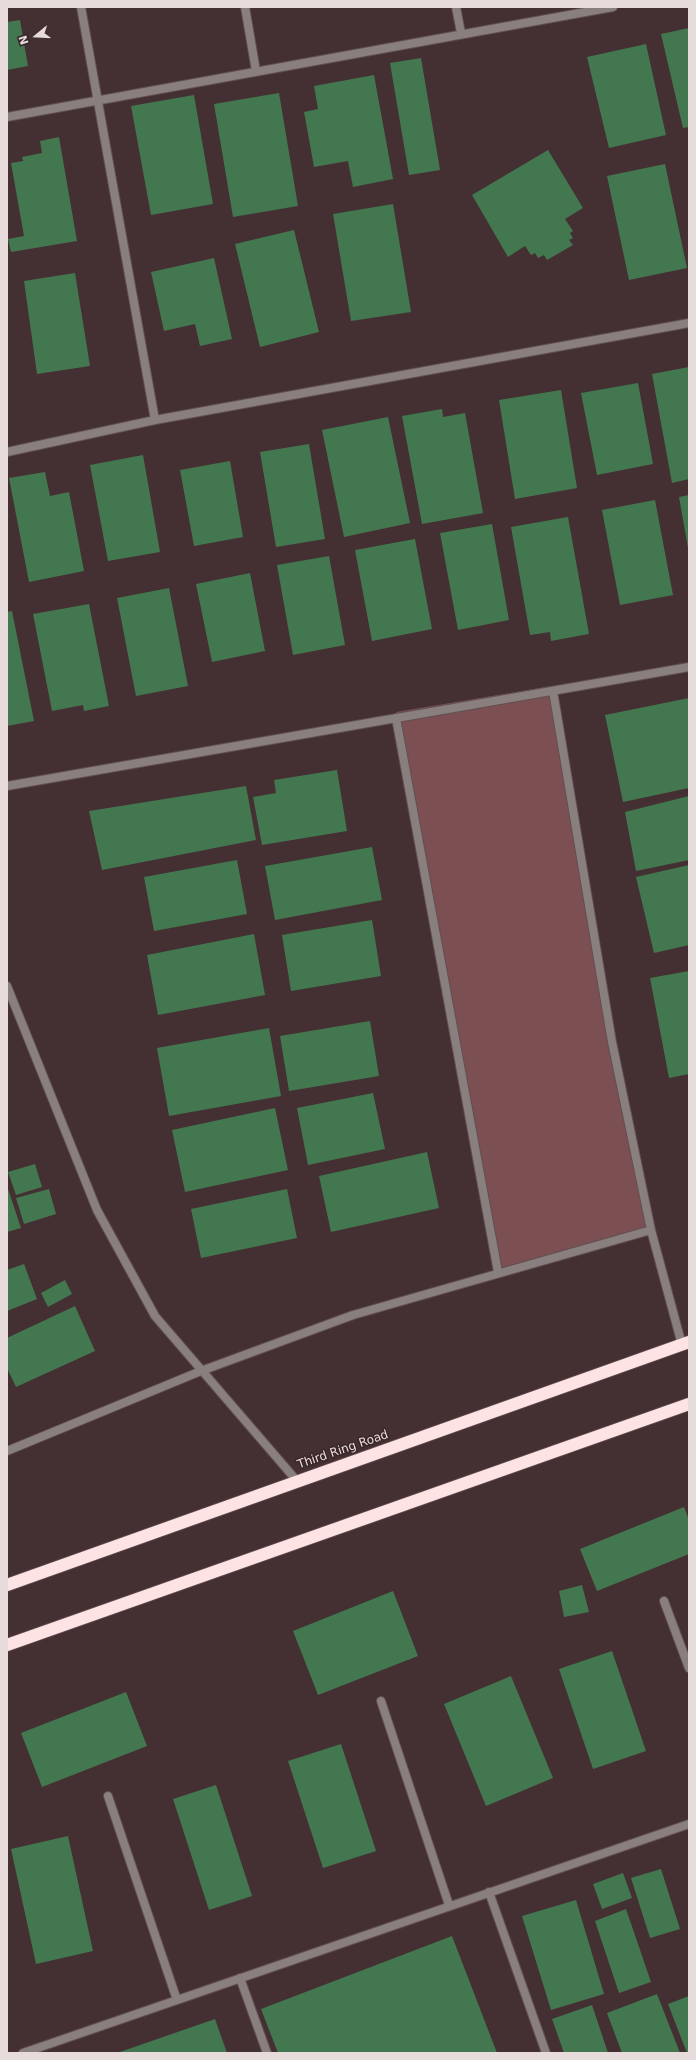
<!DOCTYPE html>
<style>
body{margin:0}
#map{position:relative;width:696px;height:2060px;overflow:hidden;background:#443032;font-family:"DejaVu Sans",sans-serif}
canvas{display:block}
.frame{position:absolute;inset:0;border:8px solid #e8dbdc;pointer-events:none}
.north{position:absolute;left:16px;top:16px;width:40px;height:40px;-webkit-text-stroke:3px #392628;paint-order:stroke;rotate:252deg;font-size:11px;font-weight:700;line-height:16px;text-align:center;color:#e8dbdc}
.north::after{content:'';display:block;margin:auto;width:14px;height:18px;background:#e8dbdc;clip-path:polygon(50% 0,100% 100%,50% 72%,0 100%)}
</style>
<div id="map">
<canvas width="696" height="2060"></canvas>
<div class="frame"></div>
<div class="north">N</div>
</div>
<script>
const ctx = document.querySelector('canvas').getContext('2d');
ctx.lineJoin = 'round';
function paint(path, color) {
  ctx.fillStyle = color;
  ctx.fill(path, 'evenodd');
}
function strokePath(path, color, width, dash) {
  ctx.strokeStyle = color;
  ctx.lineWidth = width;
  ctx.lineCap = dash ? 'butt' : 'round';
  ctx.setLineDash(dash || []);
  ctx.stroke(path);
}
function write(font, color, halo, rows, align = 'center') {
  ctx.font = font + ' "DejaVu Sans",sans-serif';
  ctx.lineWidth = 3;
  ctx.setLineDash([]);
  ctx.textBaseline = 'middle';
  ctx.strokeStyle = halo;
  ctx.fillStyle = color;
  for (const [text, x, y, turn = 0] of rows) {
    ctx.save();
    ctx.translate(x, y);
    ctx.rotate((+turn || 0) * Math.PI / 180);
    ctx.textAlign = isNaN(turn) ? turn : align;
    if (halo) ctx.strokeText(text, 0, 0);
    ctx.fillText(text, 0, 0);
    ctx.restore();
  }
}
paint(new Path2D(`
 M552 686 607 1037 649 1226 498 1270 396 712Z`), '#7c4f52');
paint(new Path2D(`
 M20 20 28 66 7 70V22Z
 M689 28V127L683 128 661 34Z
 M646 44 666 135 609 148 587 57Z
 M421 58 440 170 409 175 390 63Z
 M374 75 393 179 353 187 348 161 314 167 304 112 318 109 314 86Z
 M279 93 298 206 233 217 214 104Z
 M194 95 213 204 151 215 131 106Z
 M59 137 77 241 11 252 8 239 24 236 11 163 23 161 22 157 42 153 40 141Z
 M548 150 583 208 565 219 573 231 570 233 573 238 569 240 573 245 547 260 544 255 538 258 535 253 531 255 525 246 508 257 472 195Z
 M665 164 687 268 629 280 607 176Z
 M393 204 411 312 351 321 333 214Z
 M294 230 319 332 260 347 235 244Z
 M214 258 232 339 200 346 195 324 164 331 151 272Z
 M75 273 90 366 37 374 24 281Z
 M689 367V479L672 483 652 374Z
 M638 383 653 464 597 475 581 393Z
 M561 390 577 488 515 499 499 400Z
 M442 409 443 417 465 413 483 513 422 524 402 416Z
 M388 417 410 523 344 537 322 430Z
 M309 444 325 539 276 547 260 452Z
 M143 455 160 552 108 561 90 465Z
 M230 461 243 537 194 546 180 470Z
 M45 472 50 496 69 492 84 571 29 582 9 478Z
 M689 495V547L688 548 679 497Z
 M655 500 673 595 620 605 602 510Z
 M568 517 589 634 551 641 550 632 530 635 511 527Z
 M492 524 509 620 458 630 440 533Z
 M415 539 432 629 372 641 355 550Z
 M329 556 345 645 293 655 277 565Z
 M250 573 265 651 212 662 196 584Z
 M169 588 188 686 136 696 117 598Z
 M89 604 109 706 84 711 83 705 52 711 33 614Z
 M12 611 34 721 7 726V612Z
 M689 698V788L623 802 605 715Z
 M337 770 347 831 262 845 253 797 276 793 274 780Z
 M246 786 256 840 102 870 89 811Z
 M689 796V860L636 871 625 812Z
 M372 847 382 900 275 920 265 866Z
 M237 860 247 914 154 931 144 877Z
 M689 865V945L654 953 636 877Z
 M372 920 381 976 291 991 282 935Z
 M254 934 265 995 158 1015 147 955Z
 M689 971V1074L669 1078 650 978Z
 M370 1021 379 1076 289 1091 280 1036Z
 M269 1028 281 1096 169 1116 157 1048Z
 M373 1093 385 1149 308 1165 297 1108Z
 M275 1108 288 1170 185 1192 172 1130Z
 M427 1152 439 1208 331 1232 319 1176Z
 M35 1164 42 1187 16 1195 8 1172Z
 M7 1186 21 1228 7 1232Z
 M49 1189 56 1214 24 1224 16 1198Z
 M287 1189 297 1238 201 1258 191 1209Z
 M24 1264 37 1299 7 1311V1270Z
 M65 1280 72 1294 48 1307 41 1293Z
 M75 1306 95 1351 16 1387 7 1368V1338Z
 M684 1507 689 1520V1554L597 1591 580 1549Z
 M582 1585 589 1612 564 1617 559 1591Z
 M393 1591 418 1656 318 1695 293 1631Z
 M612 1651 646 1751 593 1769 559 1669Z
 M511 1676 553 1778 486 1806 444 1704Z
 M126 1692 147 1746 42 1787 21 1733Z
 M341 1744 376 1851 323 1868 288 1761Z
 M216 1785 252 1896 209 1910 173 1799Z
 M68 1836 93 1951 36 1964 11 1849Z
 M661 1869 680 1929 650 1938 631 1878Z
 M623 1873 632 1898 602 1909 593 1884Z
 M576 1900 604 1994 551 2010 522 1916Z
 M626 1909 651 1982 619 1993 595 1921Z
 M452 1936 497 2053H278L261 2009Z
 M657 1994 680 2053H622L607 2013Z
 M689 1996V2053H687L668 2004Z
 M592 2005 608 2053H564L552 2019Z
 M215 2019 227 2053H117Z`), '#43774f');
const lane = new Path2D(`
 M245 7 256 71`);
const street = new Path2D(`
 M81 7 155 420
 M456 7 461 33
 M7 117 613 7
 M7 452 155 420 689 323
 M553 691 612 1042 651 1230 682 1345
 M396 718 498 1272
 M7 786 689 667
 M7 986 97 1210 155 1316 297 1481
 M7 1451 201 1371 353 1315 651 1230
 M664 1601 689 1668
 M381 1701 449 1905
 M108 1796 177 2000
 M489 1892 546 2053
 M240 1978 267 2053
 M23 2053 689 1824`);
const highway = new Path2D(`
 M7 1585 689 1342
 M7 1645 689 1404`);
strokePath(lane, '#624f51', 10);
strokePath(street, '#624f51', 10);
strokePath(highway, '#624f51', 14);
strokePath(lane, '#897f7f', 8);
strokePath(street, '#897f7f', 8);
strokePath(highway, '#fde3e4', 12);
write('12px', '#e8dbdc', '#392628', [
 ["Third Ring Road",343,1450,-19]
]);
</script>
